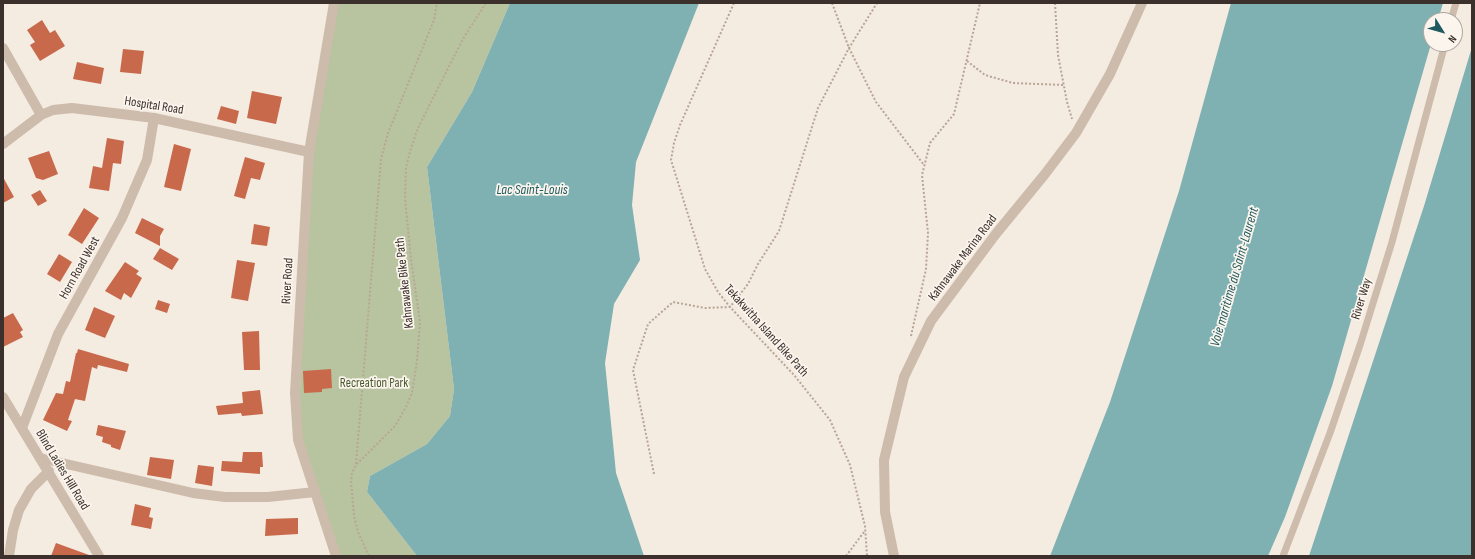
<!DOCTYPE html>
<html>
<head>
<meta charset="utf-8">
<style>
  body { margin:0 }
  #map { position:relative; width:1475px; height:559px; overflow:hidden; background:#f4ebe1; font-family:"Sofia Sans Condensed",sans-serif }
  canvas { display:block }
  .frame { position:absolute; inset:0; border:4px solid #3b302b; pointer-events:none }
  .north { position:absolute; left:1423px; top:12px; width:40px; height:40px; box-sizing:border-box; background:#fbf5ee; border:1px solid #aea6a0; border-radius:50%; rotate:127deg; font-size:11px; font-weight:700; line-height:16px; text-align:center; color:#3b302b }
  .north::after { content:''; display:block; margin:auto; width:14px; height:18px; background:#1f5a5e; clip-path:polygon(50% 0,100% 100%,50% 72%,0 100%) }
</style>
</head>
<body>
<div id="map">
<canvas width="1475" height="559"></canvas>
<div class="frame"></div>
<div class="north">N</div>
</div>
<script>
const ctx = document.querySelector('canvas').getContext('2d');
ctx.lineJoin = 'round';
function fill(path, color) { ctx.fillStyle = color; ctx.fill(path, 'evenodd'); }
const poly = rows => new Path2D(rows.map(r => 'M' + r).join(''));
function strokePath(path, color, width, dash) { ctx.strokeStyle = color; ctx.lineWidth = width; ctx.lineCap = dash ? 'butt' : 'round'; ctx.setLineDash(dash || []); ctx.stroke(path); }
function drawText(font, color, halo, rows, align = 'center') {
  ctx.font = font + ' "Sofia Sans Condensed",sans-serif'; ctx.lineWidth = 3.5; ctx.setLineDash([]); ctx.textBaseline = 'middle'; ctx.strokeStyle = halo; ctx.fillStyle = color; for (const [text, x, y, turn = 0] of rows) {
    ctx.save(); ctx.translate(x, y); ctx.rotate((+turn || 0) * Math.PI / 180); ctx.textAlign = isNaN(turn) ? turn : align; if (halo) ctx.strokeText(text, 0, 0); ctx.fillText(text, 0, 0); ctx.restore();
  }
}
fill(poly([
  [334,3,510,3,472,92,427,167,454,389,450,416,427,444,370,476,367,492,417,556,336,556,298,440,309,152]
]), '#b8c4a0');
fill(poly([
  [510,3,699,3,636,162,632,205,640,260,614,304,605,363,616,473,644,556,417,556,367,492,370,476,427,444,450,416,454,389,427,167,472,92],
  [1231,3,1443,3,1438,20,1431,20,1431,44,1332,386,1285,517,1268,556,1050,556,1110,402,1179,191],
  [1472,47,1472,556,1309,556,1424,206]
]), '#7fb0b2');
fill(poly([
  [42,20,50,33,55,30,65,46,40,61,30,45,35,42,27,30],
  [123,49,144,51,141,74,120,72],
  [77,62,104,68,101,84,73,79],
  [252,91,282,97,276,124,247,118],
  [221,106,239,111,236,124,217,119],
  [107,138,124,141,121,164,113,163,109,191,89,188,93,166,102,168],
  [174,144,191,149,181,191,164,187],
  [49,151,58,174,43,180,36,178,28,158],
  [245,157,265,163,260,180,251,178,245,199,234,196],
  [3,177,14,197,3,203],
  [40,190,47,201,38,206,31,195],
  [84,208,99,218,82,244,68,235],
  [142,218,164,229,160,236,160,246,135,233],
  [254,224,270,227,267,246,251,244],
  [160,248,179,259,172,270,153,259],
  [59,254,72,262,60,282,47,274],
  [237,260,255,263,248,301,231,298],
  [125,262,139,271,136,274,142,278,131,298,124,293,121,300,105,291],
  [158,300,170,304,167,313,155,309],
  [94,307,115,316,105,338,85,330],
  [13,313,23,330,20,332,23,337,3,347,3,318],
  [259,331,260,370,244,370,242,332],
  [78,349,129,364,127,372,98,365,97,369,92,367,85,401,75,399,68,420,72,421,67,431,43,420,56,393,63,394,66,381,70,382,76,353,77,353],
  [331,369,332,388,322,389,322,392,304,393,303,371],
  [260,390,263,414,242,416,241,413,218,415,216,406,243,403,242,392],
  [98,425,126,431,120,450,111,447,111,445,102,442,103,437,96,435],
  [243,452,262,452,263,467,260,467,260,474,221,471,222,461,242,462],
  [150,457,174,460,171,479,147,475],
  [198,465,214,467,212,486,195,483],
  [135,504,151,508,149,517,153,518,151,529,131,525],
  [298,518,298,534,265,536,266,519],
  [56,543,89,555,89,556,51,556]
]), '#c8694b');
strokePath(poly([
  [734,3,680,125,674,143,671,160,705,269,718,292,730,307,794,375,830,420,850,465,865,526,867,556],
  [832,3,849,48,876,102,924,165],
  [1055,3,1058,55,1067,102,1072,119],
  [967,61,985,75,1013,83,1063,85],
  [911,336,926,269,928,233,922,175,930,143,954,114,980,3],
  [356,464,381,159,388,133,434,20,437,3],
  [654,474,633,370,648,324,673,302,705,308,730,307,748,284,758,264,779,231,818,108,849,48,877,3],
  [369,556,358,532,354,516,351,481,352,473,356,465,395,426,406,407,412,393,417,361,420,322,411,259,405,198,406,167,411,148,418,128,436,92,464,37,486,3],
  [846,556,864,532]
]), '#b9a596', 2, [2, 2]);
strokePath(poly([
  [1451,20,1456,3],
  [1283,556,1330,433,1360,345,1392,242,1445,44]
]), '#cdbbac', 7);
strokePath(poly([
  [334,3,309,152,295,393,298,440,336,556],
  [3,48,41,115],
  [3,144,41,115,53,110,72,108,154,118,309,152],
  [22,428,58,334,122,218,147,160,154,118],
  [40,458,193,493,225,497,268,497,315,492],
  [9,556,13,530,19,510,31,489,49,471],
  [894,556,885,512,884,460,904,377,931,321,995,235,1045,174,1076,133,1110,74,1142,3]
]), '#cdbbac', 10);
strokePath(poly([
  [3,397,99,556]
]), '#cdbbac', 10);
drawText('13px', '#3b302b', '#fbf5ee', [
  ["Hospital Road",154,106,9],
  ["Kahnawake Marina Road",963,258,-53],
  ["Horn Road West",80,268,-61],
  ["River Road",288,281,-87],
  ["Kahnawake Bike Path",405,283,-96],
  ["River Way",1362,299,-73],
  ["Tekakwitha Island Bike Path",766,331,48],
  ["Blind Ladies Hill Road",62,470,59]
]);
drawText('13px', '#4a5a2e', '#fbf5ee', [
  ["Recreation Park",374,384]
]);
drawText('italic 14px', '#1f5a5e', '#fbf5ee', [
  ["Lac Saint-Louis",532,190],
  ["Voie maritime du Saint-Laurent",1235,277,-74]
]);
</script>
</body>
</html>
